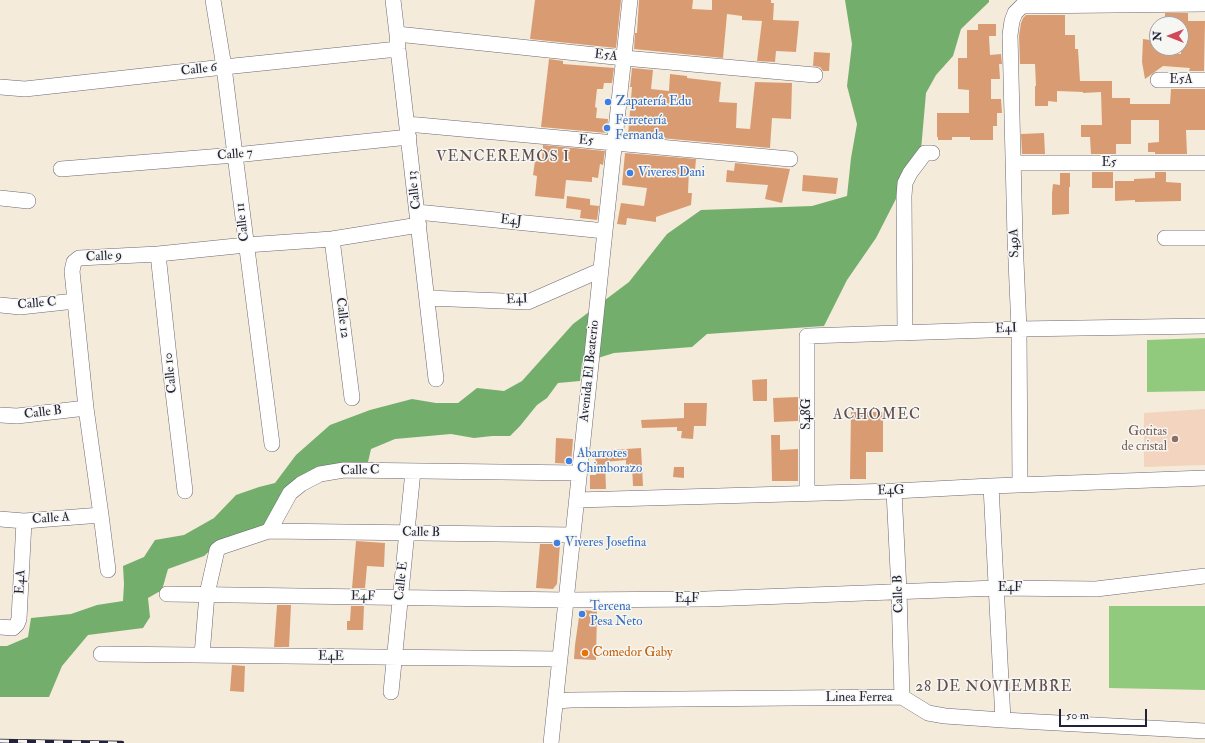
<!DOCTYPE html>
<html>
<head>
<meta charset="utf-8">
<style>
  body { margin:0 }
  #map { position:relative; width:1205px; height:743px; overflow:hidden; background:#f4ebdb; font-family:"IM FELL Double Pica",serif }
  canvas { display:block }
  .north { position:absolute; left:1149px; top:16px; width:40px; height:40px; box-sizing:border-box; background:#f6f6f2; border:1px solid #a1a1a9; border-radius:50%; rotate:270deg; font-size:11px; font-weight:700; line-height:16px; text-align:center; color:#22223b }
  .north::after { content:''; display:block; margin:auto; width:14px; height:18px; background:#d1495b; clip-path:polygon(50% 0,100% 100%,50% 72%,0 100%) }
  .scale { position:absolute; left:1059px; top:709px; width:88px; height:18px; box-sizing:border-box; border:2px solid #22223b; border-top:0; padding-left:5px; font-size:12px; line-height:14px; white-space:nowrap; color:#22223b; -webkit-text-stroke:3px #f6f6f2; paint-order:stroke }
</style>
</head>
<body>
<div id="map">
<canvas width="1205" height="743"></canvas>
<div class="north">N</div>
<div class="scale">50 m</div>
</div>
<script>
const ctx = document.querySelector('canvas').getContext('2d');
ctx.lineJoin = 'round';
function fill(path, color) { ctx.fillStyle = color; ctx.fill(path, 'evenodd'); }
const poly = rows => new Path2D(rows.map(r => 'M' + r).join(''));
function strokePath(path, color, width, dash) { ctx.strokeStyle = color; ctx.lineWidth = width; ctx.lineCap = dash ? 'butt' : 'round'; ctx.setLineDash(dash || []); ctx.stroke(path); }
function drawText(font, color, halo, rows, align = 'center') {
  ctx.font = font + ' "IM FELL Double Pica",serif'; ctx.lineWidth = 3; ctx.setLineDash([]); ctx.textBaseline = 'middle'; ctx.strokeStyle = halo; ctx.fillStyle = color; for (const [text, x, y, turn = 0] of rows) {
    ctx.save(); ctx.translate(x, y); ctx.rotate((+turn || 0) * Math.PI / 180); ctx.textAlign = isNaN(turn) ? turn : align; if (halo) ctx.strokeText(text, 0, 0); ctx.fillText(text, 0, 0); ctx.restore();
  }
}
fill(poly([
  [1205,409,1205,465,1144,467,1144,413]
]), '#f3d4be');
fill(poly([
  [1205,338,1205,391,1147,392,1147,340],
  [1109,606,1205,606,1205,690,1109,688]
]), '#91ca7d');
fill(poly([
  [845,0,989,0,989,2,961,29,953,56,936,75,926,93,921,150,876,238,847,280,824,326,707,334,692,347,614,353,582,363,580,381,558,383,547,398,537,405,520,426,510,436,492,436,474,438,451,434,395,439,371,449,368,462,342,463,317,468,262,528,220,542,204,556,168,569,162,590,148,598,150,617,143,628,88,635,62,666,49,697,0,697,0,646,7,646,28,637,31,618,71,614,97,605,123,601,124,584,123,566,144,557,155,540,184,535,214,518,236,495,259,487,275,483,296,455,330,425,370,410,412,399,436,403,458,403,477,388,504,391,522,381,573,324,629,282,667,234,701,210,812,206,847,196,851,158,857,124,847,86,852,44]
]), '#74ae6c');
fill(poly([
  [535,0,621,0,616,48,530,39],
  [639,0,693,0,692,9,712,10,712,0,771,0,771,3,774,3,773,20,799,21,796,52,776,51,775,62,757,61,762,21,742,20,742,16,727,14,723,58,634,49,635,33,637,33],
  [1165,13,1188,13,1188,21,1205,21,1204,71,1189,71,1190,68,1163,66,1145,79,1142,62,1143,39,1157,41,1157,48,1162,48,1161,53,1181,54,1181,24,1165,24],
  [1026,15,1065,15,1065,35,1075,35,1075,49,1078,49,1080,81,1112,81,1112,98,1130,98,1130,104,1170,104,1171,89,1205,89,1205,130,1186,130,1187,154,1155,154,1155,152,1148,152,1148,143,1159,142,1159,120,1131,120,1131,144,1116,144,1116,154,1091,154,1090,137,1081,137,1081,125,1102,125,1101,92,1083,93,1083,92,1057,91,1057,102,1048,101,1048,106,1035,106,1035,86,1036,86,1035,64,1020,64,1019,36,1021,23,1023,18],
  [978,24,996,24,996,36,989,36,990,55,1001,54,1002,64,999,64,1000,79,991,79,991,99,1001,99,1002,113,997,113,997,126,993,126,993,140,970,140,970,137,952,137,952,140,938,140,938,137,937,137,937,113,969,113,969,90,958,89,958,58,967,58,967,30,978,30],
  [814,52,830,53,829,71,823,71,820,67,813,66],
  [549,59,563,61,563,64,614,68,612,83,604,83,603,89,597,89,595,107,597,108,596,118,608,119,607,133,541,127],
  [632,68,653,70,651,89,669,91,670,74,687,76,687,78,721,82,719,102,737,103,736,128,750,129,755,82,792,83,791,119,772,118,770,148,628,135,632,87,630,87],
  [1044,133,1045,154,1022,154,1021,134],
  [543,145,605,151,603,165,600,164,598,178,592,177,592,182,566,180,564,199,535,196,537,176,533,175,535,161,542,162],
  [625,153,696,159,695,170,689,169,688,193,692,193,691,205,656,217,656,222,627,218,626,225,617,224,621,203,644,206,647,188,622,185],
  [735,163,790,169,782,203,765,199,768,185,726,182,727,170,734,171],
  [1092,172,1113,172,1113,188,1092,188],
  [1155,172,1166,172,1166,182,1181,183,1181,201,1135,202,1135,200,1115,201,1115,181,1134,181,1134,179,1155,178],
  [1060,173,1070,173,1070,187,1069,187,1069,214,1052,215,1052,193,1053,184,1060,185],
  [803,175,838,178,836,194,802,191],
  [567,196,590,199,590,205,599,206,597,220,580,218,581,210,566,208],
  [767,379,767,401,753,401,752,380],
  [798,397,798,421,774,422,773,398],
  [684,403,707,403,706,426,694,426,693,439,681,438,682,431,677,431,677,427,642,428,641,420,684,418],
  [851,412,883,412,883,452,866,452,866,479,850,479],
  [771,435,780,435,780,450,798,449,798,481,772,481],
  [556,438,573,439,571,464,555,463],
  [641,448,643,486,633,486,632,465,626,465,626,460,605,462,606,489,590,489,590,475,596,475,595,451],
  [674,467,684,467,684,478,673,477],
  [356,541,385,543,384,567,367,566,365,588,352,588],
  [540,544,560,544,557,584,553,589,536,588],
  [277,605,291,605,289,647,274,647],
  [351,606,364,606,363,630,347,630,347,621,350,621],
  [580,610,597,611,596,660,574,659,575,645],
  [232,665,245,666,244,692,230,691]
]), '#d99c72');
const minor = poly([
  [213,0,224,67,235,155,272,444],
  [393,0,397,34,398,49,436,379],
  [397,34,624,58,815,75],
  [1158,80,1205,80],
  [0,87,25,89,224,67,398,49],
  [407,124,790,159],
  [1013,163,1205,163],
  [61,169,235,155,409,137],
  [0,198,28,201],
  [417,212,605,231],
  [1165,238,1205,238],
  [332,239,352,398],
  [158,254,171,375,185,491],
  [427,298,528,302,601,270],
  [0,305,20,307,75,301],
  [905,333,904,196,905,183,910,173,925,153,932,153],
  [0,415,17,416,86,408],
  [1020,485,1019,329,1015,238,1010,35,1012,21,1015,13,1022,6,1205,4],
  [991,486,1003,720],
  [894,491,899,591,902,697],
  [807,493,807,336,1019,329,1205,326],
  [577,500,894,491,991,486,1205,478],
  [0,519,24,521,101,515],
  [269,531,573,535],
  [108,570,101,515,86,408,75,301,72,271,74,262,79,258,158,254,246,245,332,239,419,225],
  [167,594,566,600,706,599,997,588,1096,589,1205,576],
  [0,627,13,628,17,624,19,619,24,521],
  [101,654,560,659],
  [202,655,207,594,217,550,221,547,269,531,290,493,301,484,320,474,344,470,579,473],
  [391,692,413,471],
  [556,701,571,700,902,697,928,713,945,716,1003,720,1205,731],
  [551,743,605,231,630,0]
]);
strokePath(minor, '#6c6873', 16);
strokePath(minor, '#fff', 15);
const rail = poly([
  [0,741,122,743]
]);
strokePath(rail, '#22223b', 4.5);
strokePath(rail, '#f6f6f2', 3, [9]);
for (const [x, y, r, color] of [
  [608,102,4,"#3f7fe0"],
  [607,128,4,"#3f7fe0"],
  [630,173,4,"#3f7fe0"],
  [1175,439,4,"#8d6e63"],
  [569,461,4,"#3f7fe0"],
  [557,543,4,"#3f7fe0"],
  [582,614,4,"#3f7fe0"],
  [585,653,4,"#e8710a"]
]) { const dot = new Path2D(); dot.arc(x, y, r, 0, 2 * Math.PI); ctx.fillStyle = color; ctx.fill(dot); strokePath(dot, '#f6f6f2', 1.5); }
drawText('13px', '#22223b', '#f6f6f2', [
  ["E5A",606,56,6],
  ["Calle 6",199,70,-6],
  ["E5A",1181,80],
  ["E5",586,141,5],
  ["Calle 7",235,155,-5],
  ["E5",1109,163],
  ["Calle 13",415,190,-97],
  ["E4J",511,221,6],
  ["Calle 11",243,222,-97],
  ["S49A",1015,243,-92],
  ["Calle 9",104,257,-3],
  ["E4I",517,300,-3],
  ["Calle C",37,304,-5],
  ["Calle 12",342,318,83],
  ["E4I",1006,329,-2],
  ["Avenida El Beaterio",590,371,-84],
  ["Calle 10",171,373,-96],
  ["Calle B",43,413,-7],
  ["S48G",807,414,-90],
  ["Calle C",360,471,-1],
  ["E4G",891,491,-2],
  ["Calle A",51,519,-4],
  ["Calle B",421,533,1],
  ["Calle E",402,581,-84],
  ["E4A",21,582,-87],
  ["E4F",1010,588],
  ["Calle B",899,594,-92],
  ["E4F",363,597,1],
  ["E4F",687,599],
  ["E4E",331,657,1],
  ["Linea Ferrea",859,698]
]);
drawText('13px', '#366cbe', '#f6f6f2', [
  ["Zapatería Edu",616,102],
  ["Ferretería",615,121],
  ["Fernanda",615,136],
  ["Viveres Dani",638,173],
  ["Abarrotes",577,454],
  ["Chimborazo",577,469],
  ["Viveres Josefina",565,543],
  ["Tercena",590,607],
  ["Pesa Neto",590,622]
], 'left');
drawText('13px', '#785e54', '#f6f6f2', [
  ["Gotitas",1167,432],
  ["de cristal",1167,447]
], 'right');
drawText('13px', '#c56008', '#f6f6f2', [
  ["Comedor Gaby",593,653]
], 'left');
ctx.letterSpacing = '1px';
drawText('15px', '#624d4e', '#f6f6f2', [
  ["VENCEREMOS I",503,158],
  ["ACHOMEC",877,416],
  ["28 DE NOVIEMBRE",994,688]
]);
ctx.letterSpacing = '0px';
</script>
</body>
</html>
